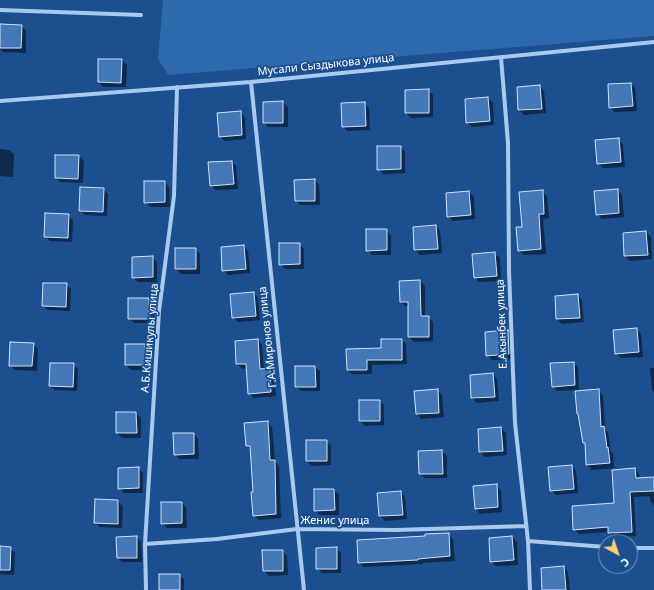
<!DOCTYPE html>
<html>
<head>
<meta charset="utf-8">
<style>
  body { margin:0 }
  #map { position:relative; width:654px; height:590px; overflow:hidden; background:#1b4f8f; font-family:"Noto Sans",sans-serif }
  canvas { display:block }
  .north { position:absolute; left:598px; top:534px; width:40px; height:40px; box-sizing:border-box; background:#1b4f8f; border:1px solid #7695bc; border-radius:50%; rotate:140deg; font-size:11px; font-weight:700; line-height:16px; text-align:center; color:#fff }
  .north::after { content:''; display:block; margin:auto; width:14px; height:18px; background:#ffd166; clip-path:polygon(50% 0,100% 100%,50% 72%,0 100%) }
</style>
</head>
<body>
<div id="map">
<canvas width="654" height="590"></canvas>
<div class="north">С</div>
</div>
<script>
const ctx = document.querySelector('canvas').getContext('2d');
ctx.lineJoin = 'round';
function fill(path, color) { ctx.fillStyle = color; ctx.fill(path, 'evenodd'); }
const poly = rows => new Path2D(rows.map(r => 'M' + r).join(''));
function strokePath(path, color, width, dash) { ctx.strokeStyle = color; ctx.lineWidth = width; ctx.lineCap = dash ? 'butt' : 'round'; ctx.setLineDash(dash || []); ctx.stroke(path); }
function drawText(font, color, halo, rows, align = 'center') {
  ctx.font = font + ' "Noto Sans",sans-serif'; ctx.lineWidth = 3.5; ctx.setLineDash([]); ctx.textBaseline = 'middle'; ctx.strokeStyle = halo; ctx.fillStyle = color; for (const [text, x, y, turn = 0] of rows) {
    ctx.save(); ctx.translate(x, y); ctx.rotate((+turn || 0) * Math.PI / 180); ctx.textAlign = isNaN(turn) ? turn : align; if (halo) ctx.strokeText(text, 0, 0); ctx.fillText(text, 0, 0); ctx.restore();
  }
}
fill(poly([
  [163,0,654,0,654,36,168,75,158,59]
]), '#2e69ad');
fill(poly([
  [0,25,22,26,26,31,26,53,3,52,0,49],
  [122,60,127,65,126,87,103,87,99,82],
  [631,84,635,88,637,111,615,112,610,108],
  [540,86,544,91,546,113,524,115,519,110],
  [428,90,433,95,433,117,411,118,406,113],
  [488,98,493,103,494,125,472,127,467,122],
  [283,102,288,107,288,127,268,127,264,122],
  [365,104,369,108,370,130,347,131,343,126],
  [240,112,245,117,246,139,224,141,220,136],
  [619,140,623,144,625,167,603,168,598,163],
  [400,147,405,151,405,173,383,174,378,169],
  [0,149,9,150,14,154,13,177,0,176],
  [79,156,84,161,83,183,60,182,56,178],
  [232,162,236,166,238,189,216,190,211,186],
  [315,180,319,185,320,205,300,205,296,200],
  [165,182,169,187,170,207,150,207,145,202],
  [103,189,108,194,107,216,85,215,80,210],
  [618,190,622,195,624,217,602,219,597,214],
  [542,191,547,196,549,218,543,219,546,254,524,255,519,251,523,228],
  [469,192,474,197,475,219,453,221,448,216],
  [68,215,73,220,72,242,50,241,45,236],
  [436,226,440,231,442,253,420,255,415,250],
  [386,230,391,235,391,255,372,255,367,250],
  [646,232,651,237,652,259,630,261,625,256],
  [299,244,304,249,304,269,285,269,280,264],
  [244,246,248,251,250,273,228,275,223,270],
  [195,249,200,254,200,274,181,274,176,269],
  [495,254,500,258,501,281,479,282,475,277],
  [152,257,157,262,157,282,138,282,133,278],
  [420,281,425,286,425,317,428,317,433,322,433,341,414,342,409,337,409,306,405,306,401,302],
  [66,284,71,289,70,311,48,310,43,306],
  [254,293,258,298,260,320,238,322,233,317],
  [578,295,582,300,584,322,562,324,557,319,556,297],
  [149,299,153,303,154,323,134,323,129,318],
  [637,329,641,334,643,357,621,358,616,353],
  [507,331,512,336,513,359,492,360,487,355],
  [258,340,262,345,264,370,269,369,274,374,276,396,254,398,249,393,247,368,242,369,237,364],
  [402,340,406,344,407,364,372,365,372,374,352,374,348,370],
  [33,344,38,349,37,371,15,370,10,365],
  [126,345,145,345,150,350,150,370,131,370,126,365],
  [573,363,578,367,579,391,598,390,603,395,605,429,608,432,611,452,613,453,614,468,592,470,587,465,586,445,584,443,580,416,578,414,576,390,557,391,553,386],
  [73,364,78,369,77,391,55,390,50,386],
  [315,367,320,371,320,391,301,391,296,387],
  [650,368,654,368,654,392,652,390],
  [493,374,497,379,499,401,477,403,472,398,471,376],
  [437,390,442,395,444,417,421,419,417,414],
  [380,401,384,405,384,425,365,426,360,421],
  [136,413,141,418,141,438,122,438,117,433],
  [268,422,272,427,275,461,279,466,281,518,259,520,254,515,251,450,247,446],
  [501,428,506,433,507,455,485,457,480,452],
  [194,434,198,439,199,459,179,459,175,454],
  [326,441,331,446,331,465,312,466,307,461],
  [442,451,447,456,447,478,425,478,420,474],
  [572,466,576,471,578,493,556,495,551,490],
  [138,468,143,473,143,493,124,493,119,488],
  [635,469,639,474,640,479,654,478,654,505,650,501,650,496,634,497,636,536,614,538,609,532,579,534,574,529,615,504],
  [496,485,501,490,502,512,480,514,476,509],
  [334,490,339,495,339,515,319,515,315,510],
  [401,492,405,497,407,519,385,521,380,516,379,494],
  [118,501,123,506,122,528,99,527,95,522],
  [182,503,186,508,187,528,167,528,162,523],
  [448,534,453,539,455,561,422,563,422,564,364,567,359,563],
  [137,537,141,542,142,562,122,562,118,558],
  [512,537,517,542,518,565,496,566,491,561],
  [0,547,10,548,15,553,14,575,0,574],
  [336,548,341,553,341,573,322,573,317,568],
  [283,551,287,556,288,575,269,576,264,571],
  [564,567,568,572,570,590,543,590],
  [179,575,184,579,184,590,160,590]
]), '#0007');
const building = poly([
  [0,24,22,25,21,48,0,48,0,24],
  [98,59,122,59,121,83,98,82,98,59],
  [631,83,633,106,609,108,608,84,631,83],
  [540,85,542,109,518,110,517,87,540,85],
  [429,89,429,113,405,113,405,90,429,89],
  [488,97,490,121,466,123,465,99,488,97],
  [283,101,283,123,263,123,263,102,283,101],
  [365,102,366,126,342,127,341,103,365,102],
  [241,111,242,135,219,137,217,113,241,111],
  [619,138,621,162,597,164,595,140,619,138],
  [377,146,401,146,401,169,377,170,377,146],
  [55,155,79,155,78,179,55,178,55,155],
  [232,161,234,184,210,186,208,162,232,161],
  [315,179,315,201,295,201,294,180,315,179],
  [144,181,165,181,165,202,144,203,144,181],
  [80,187,104,188,103,212,79,211,80,187],
  [618,189,619,213,596,215,594,191,618,189],
  [543,190,544,214,539,214,541,249,518,251,516,227,522,227,519,192,543,190],
  [469,191,471,215,447,217,446,193,469,191],
  [45,213,69,214,68,238,44,237,45,213],
  [436,225,438,249,414,250,413,227,436,225],
  [366,229,387,229,387,250,366,251,366,229],
  [646,231,648,255,624,256,623,233,646,231],
  [279,243,300,243,300,264,279,265,279,243],
  [244,245,246,269,222,271,221,247,244,245],
  [175,248,196,248,196,269,175,269,175,248],
  [495,252,497,276,474,278,472,254,495,252],
  [153,256,153,277,132,278,132,257,153,256],
  [420,280,421,316,429,316,429,337,408,337,408,302,400,302,399,281,420,280],
  [43,283,67,283,66,307,42,306,43,283],
  [254,292,256,316,232,318,230,294,254,292],
  [578,294,580,318,556,319,555,296,578,294],
  [128,298,149,298,149,319,128,319,128,298],
  [637,328,639,352,615,354,613,330,637,328],
  [508,330,509,354,486,356,485,332,508,330],
  [258,339,260,369,270,368,271,392,248,394,246,364,236,364,235,341,258,339],
  [381,339,402,339,402,360,367,360,367,370,347,370,346,349,381,348,381,339],
  [10,342,34,343,32,366,9,366,10,342],
  [125,344,145,344,146,365,125,365,125,344],
  [574,362,575,385,552,387,550,363,574,362],
  [50,363,74,363,73,387,49,386,50,363],
  [295,366,315,366,316,387,295,387,295,366],
  [493,373,495,397,471,398,470,375,493,373],
  [438,389,439,413,416,414,414,391,438,389],
  [599,389,601,427,604,426,607,448,608,447,610,463,586,465,585,443,583,443,578,414,577,414,575,391,599,389],
  [359,400,380,400,380,421,359,421,359,400],
  [116,412,136,412,137,433,116,433,116,412],
  [268,421,270,460,275,460,276,514,253,516,251,492,253,492,250,446,246,446,244,423,268,421],
  [501,427,503,451,479,452,478,429,501,427],
  [173,433,194,433,194,454,174,455,173,433],
  [306,440,327,440,327,461,306,461,306,440],
  [442,450,443,474,419,474,418,451,442,450],
  [572,465,574,489,550,491,548,467,572,465],
  [139,467,139,488,118,489,118,468,139,467],
  [635,468,636,478,654,477,654,491,630,492,632,532,608,533,608,527,573,530,572,506,614,503,612,470,635,468],
  [497,484,498,507,475,509,473,486,497,484],
  [314,489,334,489,335,510,314,511,314,489],
  [401,491,403,515,379,516,377,493,401,491],
  [95,499,118,500,118,524,94,523,95,499],
  [161,502,182,502,182,523,161,524,161,502],
  [449,533,450,556,418,559,418,560,358,563,357,540,425,536,425,534,449,533],
  [137,536,137,558,117,558,116,537,137,536],
  [512,536,514,560,490,562,489,538,512,536],
  [0,546,11,547,10,570,0,570,0,546],
  [337,547,337,569,316,569,316,548,337,547],
  [262,550,283,550,283,571,263,571,262,550],
  [564,566,566,590,542,590,541,568,564,566],
  [159,574,180,574,180,590,159,590,159,574]
]);
fill(building, '#4478b7');
strokePath(building, '#cfe3fa', 1);
strokePath(poly([
  [0,10,141,15],
  [501,57,508,143,509,271,515,423,528,541,530,590],
  [251,82,304,590],
  [0,101,251,82,654,42],
  [528,541,606,547],
  [145,544,217,539,297,529,396,530,526,526],
  [630,548,654,548],
  [146,590,145,544,159,311,174,196,177,87]
]), '#a9c9ee', 4);
drawText('11px', '#fff', '#1b4f8f', [
  ["Мусали Сыздыкова улица",326,65,-6],
  ["Е.Акынбек улица",502,324,-92],
  ["Г.А.Миронов улица",268,337,-96],
  ["А.Б.Кишикулы улица",150,338,-85],
  ["Женис улица",335,521]
]);
</script>
</body>
</html>
